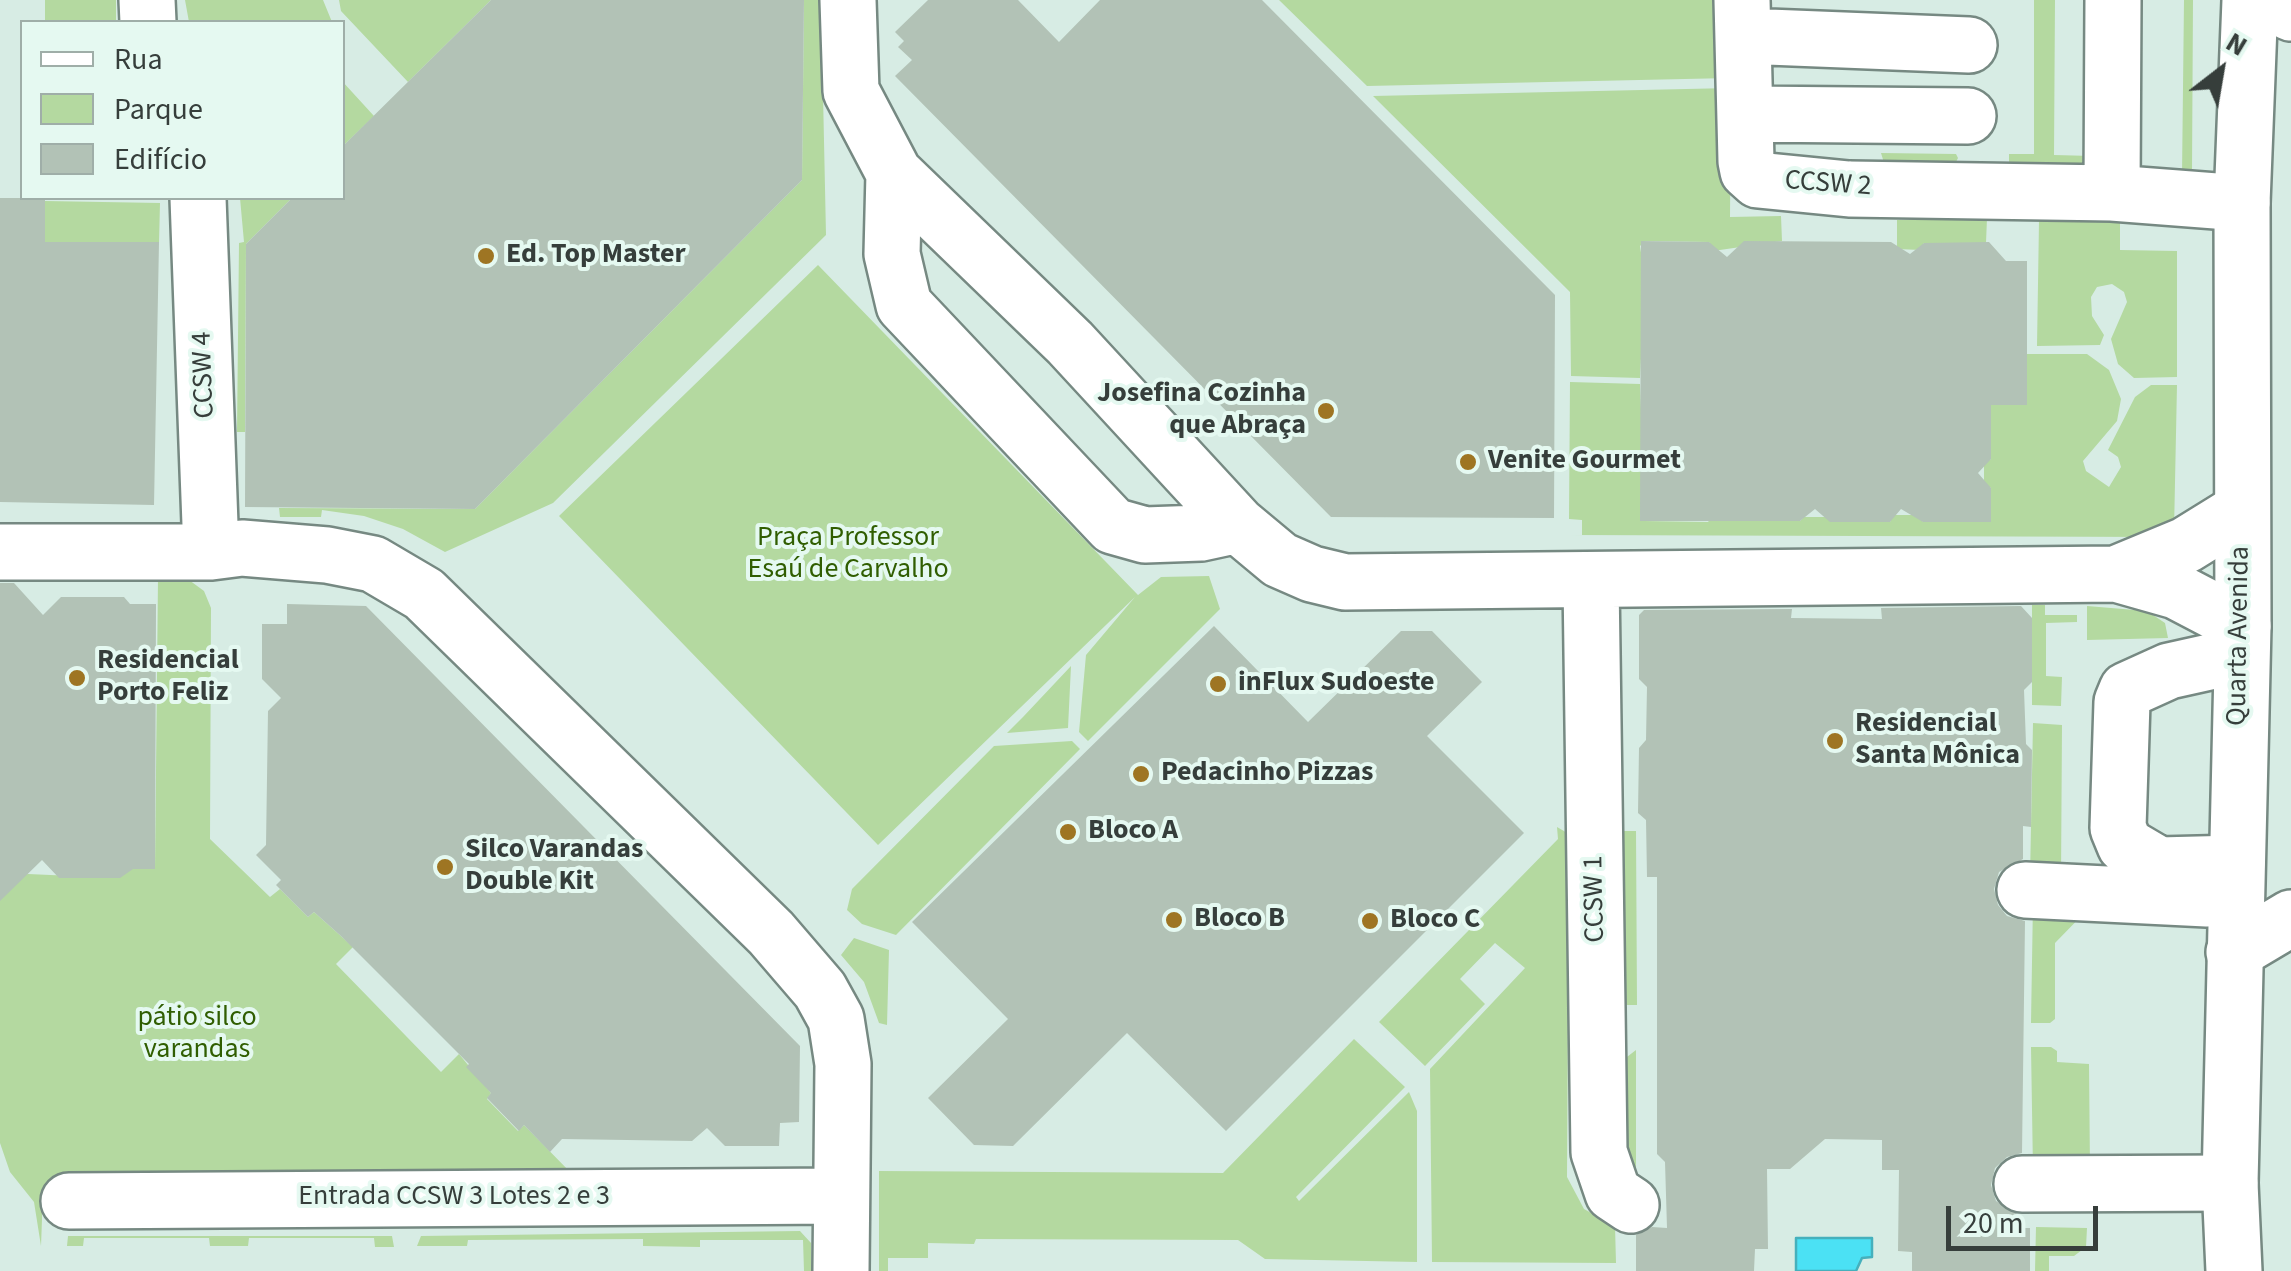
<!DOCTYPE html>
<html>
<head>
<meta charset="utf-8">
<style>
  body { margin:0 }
  #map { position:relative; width:2291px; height:1271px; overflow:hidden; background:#d7ece4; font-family:"Source Sans 3",sans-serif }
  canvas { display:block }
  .legend { position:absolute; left:20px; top:20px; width:325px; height:180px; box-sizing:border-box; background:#e5f9f1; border:2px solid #9faea8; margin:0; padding:12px 18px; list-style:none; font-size:30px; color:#363e3b }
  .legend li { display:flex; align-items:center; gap:20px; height:50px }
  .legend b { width:50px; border:2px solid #9faea8 }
  .north { position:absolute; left:2171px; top:20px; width:100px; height:100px; -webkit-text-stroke:8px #e5f9f1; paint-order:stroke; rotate:31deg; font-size:28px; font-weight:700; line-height:40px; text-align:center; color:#363e3b }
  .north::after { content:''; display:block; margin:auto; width:35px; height:45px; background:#363e3b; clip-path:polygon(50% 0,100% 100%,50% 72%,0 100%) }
  .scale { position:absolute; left:1946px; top:1206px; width:152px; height:45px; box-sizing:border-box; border:5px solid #363e3b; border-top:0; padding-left:12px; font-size:30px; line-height:35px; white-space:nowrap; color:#363e3b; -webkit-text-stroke:8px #e5f9f1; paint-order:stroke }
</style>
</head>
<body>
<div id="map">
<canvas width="2291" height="1271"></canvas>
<ul class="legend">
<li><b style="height:12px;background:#fff"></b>Rua</li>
<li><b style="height:28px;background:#b4d9a0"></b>Parque</li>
<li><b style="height:28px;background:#b2c2b6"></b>Edifício</li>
</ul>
<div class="north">N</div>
<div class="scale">20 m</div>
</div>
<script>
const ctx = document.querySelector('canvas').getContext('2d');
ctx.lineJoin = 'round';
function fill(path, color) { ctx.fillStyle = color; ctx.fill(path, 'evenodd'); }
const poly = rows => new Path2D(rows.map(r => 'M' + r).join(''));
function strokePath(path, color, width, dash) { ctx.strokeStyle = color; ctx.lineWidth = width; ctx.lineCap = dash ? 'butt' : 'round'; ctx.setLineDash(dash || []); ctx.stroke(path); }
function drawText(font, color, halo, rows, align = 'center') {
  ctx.font = font + ' "Source Sans 3",sans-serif'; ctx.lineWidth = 8; ctx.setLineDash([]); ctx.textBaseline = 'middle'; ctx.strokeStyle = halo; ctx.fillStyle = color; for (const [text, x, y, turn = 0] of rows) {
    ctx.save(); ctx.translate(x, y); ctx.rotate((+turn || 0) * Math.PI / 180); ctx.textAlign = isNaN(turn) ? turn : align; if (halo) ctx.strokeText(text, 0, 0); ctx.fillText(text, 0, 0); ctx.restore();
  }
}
fill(poly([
  [45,0,116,0,116,22,45,22],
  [185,0,323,0,332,22,189,22],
  [339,0,491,0,408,82,341,11],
  [804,0,821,0,826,235,553,503,445,552,403,529,364,516,322,510,321,517,280,517,279,508,475,509,802,180],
  [1279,0,1731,0,1730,78,1367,86],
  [2034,0,2055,0,2054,155,2092,156,2087,167,2009,165,2009,154,2034,154],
  [2184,0,2193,0,2192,171,2182,175],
  [342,81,374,116,342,147],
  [1731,88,1730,217,1781,216,1782,241,1713,251,1709,242,1645,241,1640,246,1645,279,1640,378,1571,376,1570,292,1373,96],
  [1881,153,1956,154,1958,158,1955,164,1885,166],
  [240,198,292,198,246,244,245,432,237,432,239,243,244,242],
  [45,201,160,203,159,243,45,242],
  [1987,218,1986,243,1924,243,1921,250,1897,249,1897,220],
  [2039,221,2120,221,2120,250,2177,251,2177,377,2134,378,2118,364,2111,339,2127,302,2124,292,2112,284,2097,287,2091,297,2092,316,2104,335,2100,345,2037,346],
  [818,265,1138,595,1161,577,1209,576,1220,609,1088,741,1079,732,1086,655,1135,597,878,845,559,516],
  [2027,354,2087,354,2109,370,2121,399,2117,421,2083,461,2086,471,2109,487,2121,467,2118,457,2108,450,2135,397,2151,385,2177,385,2174,531,2159,537,1569,535,1582,535,1582,520,1569,519,1570,382,1640,384,1644,483,1640,518,1644,521,1708,522,1712,517,1800,521,1804,517,1827,517,1831,522,1890,522,1893,515,1920,515,1923,522,1987,522,1991,488,1984,484,1984,463,1991,459,1991,436,1984,405],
  [158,578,189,580,204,591,211,608,210,839,270,897,280,889,308,917,314,912,342,937,353,947,336,964,441,1072,459,1054,491,1093,487,1099,518,1131,524,1125,573,1175,42,1203,42,1219,41,1246,34,1202,10,1172,0,1143,0,878,28,874,118,878,126,869,155,868],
  [2032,605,2045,605,2045,615,2077,615,2077,622,2046,623,2046,676,2062,677,2061,706,2032,705],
  [2087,606,2147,611,2165,623,2168,638,2087,640],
  [1071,666,1068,728,1007,733,1023,717],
  [2033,723,2062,725,2061,879,2030,878],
  [1072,741,1080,749,896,935,862,924,847,910,852,889,994,746],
  [1557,827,1569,834,1567,1177,1584,1209,1615,1226,1616,1263,1432,1262,1430,1069,1525,968,1495,943,1460,979,1485,1004,1425,1066,1379,1022,1558,839],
  [1623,831,1636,831,1637,1005,1623,1005],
  [2033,901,2094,903,2055,943,2055,1019,2050,1023,2031,1023],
  [854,938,889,950,887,1025,879,1023,864,982,841,955],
  [1354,1039,1405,1087,1296,1197,1299,1201,1409,1092,1417,1111,1417,1262,1265,1259,1238,1240,976,1239,974,1244,928,1243,928,1258,888,1258,888,1271,879,1271,879,1171,1223,1173],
  [2031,1047,2051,1047,2057,1051,2057,1062,2089,1064,2090,1170,2033,1171],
  [1636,1050,1636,1191,1629,1187,1623,1060],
  [2036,1227,2087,1228,2086,1247,2074,1256,2049,1256,2049,1271,2035,1271],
  [800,1231,811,1243,811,1271,804,1271,803,1240,700,1240,700,1247,643,1246,643,1239,468,1240,467,1246,417,1246,421,1236],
  [68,1236,392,1236,394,1247,375,1247,374,1238,249,1238,248,1246,210,1246,209,1238,84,1238,83,1246,67,1246]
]), '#b4d9a0');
const water = poly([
  [1796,1238,1872,1238,1872,1257,1862,1258,1856,1271,1796,1271,1796,1238]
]);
fill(water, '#4be1f4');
strokePath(water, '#45b0bc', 2.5);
fill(poly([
  [491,0,804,0,802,180,475,509,245,507,246,244,292,198,342,198,342,147],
  [928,0,1018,0,1059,42,1100,0,1262,0,1555,295,1554,518,1331,517,895,76,912,60,898,47,904,41,895,32],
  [0,198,45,198,45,242,159,242,154,505,0,502],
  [1641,241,1709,242,1727,257,1744,241,1891,242,1910,254,1924,243,1989,242,2006,261,2027,261,2027,405,1991,405,1991,459,1978,473,1991,488,1991,522,1923,522,1901,509,1890,522,1830,522,1815,509,1800,521,1640,521],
  [0,583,14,583,43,615,61,597,124,597,130,604,156,604,155,869,133,869,120,878,59,878,42,860,0,901],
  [287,604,366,606,800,1046,799,1122,780,1123,779,1146,725,1146,707,1128,692,1141,562,1139,550,1152,524,1125,519,1131,487,1098,491,1093,466,1067,469,1064,342,937,314,912,308,917,276,885,281,880,256,855,266,845,268,711,281,698,262,679,262,624,287,624],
  [2021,606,2032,618,2032,682,2024,690,2026,744,2032,750,2031,827,2023,826,2023,859,1999,872,1994,889,1998,905,2007,916,2025,921,2022,1153,2007,1157,1995,1168,1991,1185,1996,1201,2017,1214,2018,1228,2030,1228,2030,1271,1912,1271,1912,1252,1898,1251,1899,1170,1882,1170,1882,1140,1825,1139,1790,1169,1767,1169,1768,1249,1755,1249,1754,1271,1636,1271,1636,1235,1652,1227,1667,1228,1665,1162,1657,1154,1657,877,1647,877,1646,820,1638,813,1639,748,1646,740,1647,687,1639,679,1639,615,1644,610,1792,609,1791,618,1882,619,1881,608],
  [1214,626,1308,722,1401,631,1432,631,1482,682,1427,736,1524,833,1226,1131,1127,1033,1013,1146,974,1145,928,1098,1008,1019,912,922]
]), '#b2c2b6');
const minor = poly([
  [147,0,148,22],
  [848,0,851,91,894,173,1070,343,1238,525,1280,560,1312,574,1345,582,2116,574,2176,591,2243,626],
  [1742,0,1746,161,1748,171,1758,180,1849,189,2112,193,2242,203],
  [2266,0,2291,13],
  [1743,36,1969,45],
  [1745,114,1968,116],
  [894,173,892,254,904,305,1113,526,1145,535,1201,533,1238,525],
  [2112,193,2113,0],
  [198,198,211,552],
  [0,552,211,552,242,548,327,555,373,564,424,594,771,933,820,990,836,1019,843,1064,841,1271],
  [2116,574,2186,545,2241,511],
  [1591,581,1599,1152,1613,1193,1631,1205],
  [2237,863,2159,865,2125,845,2118,828,2122,702,2127,690,2169,671,2241,655],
  [2025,890,2207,899],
  [2234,952,2291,918],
  [2022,1184,2230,1183],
  [69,1201,840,1196]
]);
const major = poly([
  [2234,1271,2230,1183,2243,626,2242,203,2250,0]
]);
strokePath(minor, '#768982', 60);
strokePath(major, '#768982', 60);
strokePath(minor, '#fff', 55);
strokePath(major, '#fff', 55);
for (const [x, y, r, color] of [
  [486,256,10,"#9e7523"],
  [1326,411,10,"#9e7523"],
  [1468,462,10,"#9e7523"],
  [77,678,10,"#9e7523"],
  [1218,684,10,"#9e7523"],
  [1835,741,10,"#9e7523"],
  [1141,774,10,"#9e7523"],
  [1068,832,10,"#9e7523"],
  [445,867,10,"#9e7523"],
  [1174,920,10,"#9e7523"],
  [1370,921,10,"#9e7523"]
]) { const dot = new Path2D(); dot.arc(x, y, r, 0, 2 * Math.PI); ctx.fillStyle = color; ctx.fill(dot); strokePath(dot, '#e5f9f1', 4); }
drawText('28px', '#363e3b', '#e5f9f1', [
  ["CCSW 2",1828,185,4],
  ["CCSW 4",205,375,-92],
  ["Quarta Avenida",2240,636,-89],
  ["CCSW 1",1596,899,-91],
  ["Entrada CCSW 3 Lotes 2 e 3",454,1198]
]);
drawText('bold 28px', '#363e3b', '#e5f9f1', [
  ["Ed. Top Master",506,256],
  ["Josefina Cozinha",1306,395,"right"],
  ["que Abraça",1306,427,"right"],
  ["Venite Gourmet",1488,462],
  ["Residencial",97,662],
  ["Porto Feliz",97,694],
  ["inFlux Sudoeste",1238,684],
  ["Residencial",1855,725],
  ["Santa Mônica",1855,757],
  ["Pedacinho Pizzas",1161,774],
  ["Bloco A",1088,832],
  ["Silco Varandas",465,851],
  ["Double Kit",465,883],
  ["Bloco B",1194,920],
  ["Bloco C",1390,921]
], 'left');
drawText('28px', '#305e01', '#e5f9f1', [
  ["Praça Professor",848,539],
  ["Esaú de Carvalho",848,571],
  ["pátio silco",197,1019],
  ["varandas",197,1051]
]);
</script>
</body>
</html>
